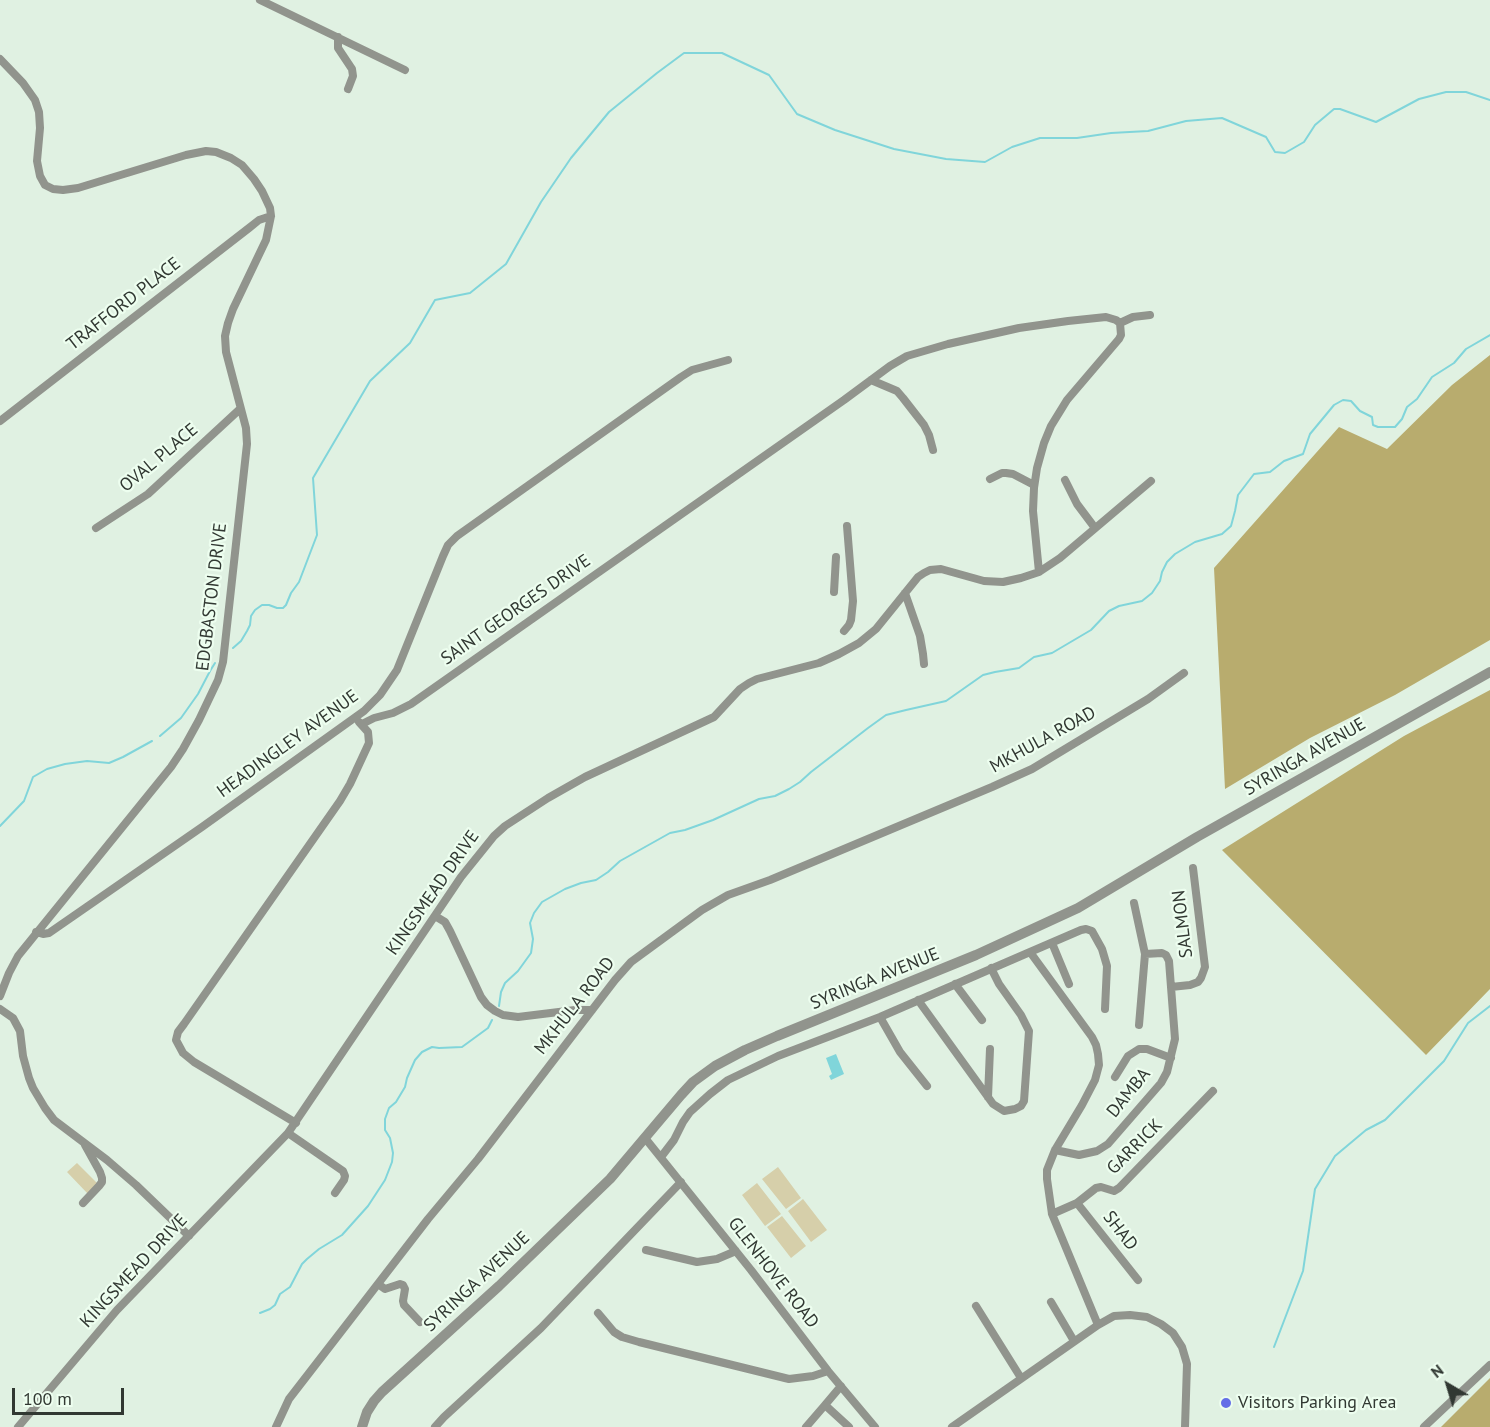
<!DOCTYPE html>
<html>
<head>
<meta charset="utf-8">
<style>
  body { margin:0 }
  #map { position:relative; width:1490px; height:1427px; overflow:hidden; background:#e0f1e2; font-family:"PT Sans",sans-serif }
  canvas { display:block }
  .north { position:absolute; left:1418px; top:1355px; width:60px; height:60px; -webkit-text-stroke:4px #edfeef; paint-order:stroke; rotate:322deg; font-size:16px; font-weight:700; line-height:24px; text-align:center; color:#313832 }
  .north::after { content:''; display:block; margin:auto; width:21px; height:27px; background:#313832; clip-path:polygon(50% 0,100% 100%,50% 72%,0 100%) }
  .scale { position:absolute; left:12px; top:1388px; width:112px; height:27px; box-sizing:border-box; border:3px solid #313832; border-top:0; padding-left:8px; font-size:18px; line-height:21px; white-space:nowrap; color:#313832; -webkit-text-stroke:4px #edfeef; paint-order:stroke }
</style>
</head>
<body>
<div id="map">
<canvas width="1490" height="1427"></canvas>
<div class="north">N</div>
<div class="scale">100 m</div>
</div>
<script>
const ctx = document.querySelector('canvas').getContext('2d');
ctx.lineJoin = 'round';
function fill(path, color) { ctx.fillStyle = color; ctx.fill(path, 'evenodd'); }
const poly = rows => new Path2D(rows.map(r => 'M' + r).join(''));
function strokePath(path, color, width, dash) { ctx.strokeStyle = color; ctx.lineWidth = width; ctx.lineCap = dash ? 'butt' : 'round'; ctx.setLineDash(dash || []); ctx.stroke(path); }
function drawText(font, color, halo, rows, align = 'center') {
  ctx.font = font + ' "PT Sans",sans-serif'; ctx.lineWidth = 4.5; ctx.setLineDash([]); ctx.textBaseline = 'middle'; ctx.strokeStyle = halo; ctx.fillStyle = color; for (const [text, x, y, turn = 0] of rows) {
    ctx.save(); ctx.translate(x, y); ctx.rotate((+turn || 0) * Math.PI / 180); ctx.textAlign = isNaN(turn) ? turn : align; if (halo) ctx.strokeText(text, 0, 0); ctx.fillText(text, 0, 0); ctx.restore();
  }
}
fill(poly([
  [77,1163,98,1184,88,1194,67,1172],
  [778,1167,801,1198,786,1209,762,1179],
  [757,1183,781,1214,765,1226,742,1195],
  [803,1199,827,1230,811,1242,788,1211],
  [782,1216,806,1246,791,1258,767,1227]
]), '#d6cfaa');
fill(poly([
  [1490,355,1490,640,1395,695,1310,738,1225,789,1214,568,1339,427,1387,449,1452,385],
  [1490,690,1490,989,1426,1055,1222,850,1404,736],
  [1490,1378,1490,1427,1441,1427]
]), '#b8ac6e');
fill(poly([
  [836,1054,844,1074,831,1080,829,1076,832,1074,826,1058]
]), '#80d5da');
strokePath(poly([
  [233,648,241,641,247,631,250,625,251,616,255,610,262,605,269,605,277,608,283,608,286,605,291,593,299,582,317,535,313,478,370,381,410,343,435,300,470,293,506,264,541,202,571,158,609,112,657,73,684,53,722,53,769,75,797,114,835,130,894,149,946,159,985,162,1012,147,1040,138,1077,138,1111,133,1148,131,1186,121,1222,118,1266,137,1275,152,1285,153,1304,142,1315,125,1334,109,1340,109,1376,122,1419,99,1446,92,1466,92,1490,100],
  [160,736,181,718,198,694,210,671,215,663],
  [0,826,24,801,33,777,47,769,65,764,87,761,109,763,123,757,152,741],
  [499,1006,501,992,505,983,518,971,531,953,533,939,530,923,534,913,542,902,565,889,581,883,596,880,608,872,620,861,670,833,685,830,713,820,759,799,775,796,789,789,800,782,811,772,868,728,886,715,906,710,946,701,983,675,995,672,1019,668,1034,657,1052,653,1091,630,1109,611,1119,606,1142,601,1152,593,1160,581,1162,572,1167,562,1175,554,1195,542,1222,534,1231,526,1235,511,1238,495,1254,474,1270,472,1284,461,1303,454,1310,434,1334,405,1343,400,1351,401,1360,411,1372,417,1373,425,1378,427,1395,427,1402,419,1407,407,1417,399,1432,377,1454,363,1466,349,1490,335],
  [260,1313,270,1309,275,1305,280,1294,290,1287,302,1264,307,1259,319,1249,342,1235,368,1206,385,1180,392,1162,393,1153,390,1138,385,1130,385,1119,389,1108,396,1102,405,1087,407,1078,415,1060,422,1052,432,1047,439,1048,462,1047,488,1028,492,1020],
  [1274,1347,1303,1271,1315,1189,1335,1156,1366,1130,1385,1120,1444,1061,1468,1023,1490,1006]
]), '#80d5da', 2);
strokePath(poly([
  [260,0,405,70],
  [338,37,338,48,352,69,353,76,348,89],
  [0,59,23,83,35,100,39,112,40,128,37,161,40,176,45,185,53,189,63,190,78,188,186,155,206,151,216,152,231,158,242,165,254,179,262,191,270,208,271,216,266,240,233,309,228,323,225,336,226,352,246,428,247,444,223,662,218,680,199,720,183,749,171,767,18,956,9,973,0,996],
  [1120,323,1133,317,1150,315],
  [871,380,897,391,903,398,924,425,929,435,933,450],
  [0,421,249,228,259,220,271,216],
  [990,479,1002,473,1006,473,1013,474,1034,485],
  [1065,480,1077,504,1095,528],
  [96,528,148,494,240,409],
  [1039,572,1033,511,1034,488,1037,468,1044,443,1051,426,1067,400,1119,339,1121,335,1120,323],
  [834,592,836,557],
  [905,593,920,636,923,654,924,664],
  [844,631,849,625,851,620,853,601,847,526],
  [362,724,374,718,393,713,411,704,844,400,890,366,907,356,948,344,1019,328,1068,321,1106,317,1116,320,1120,323],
  [1134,903,1145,954],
  [435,916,445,922,450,931,481,997,487,1005,495,1011,503,1015,518,1017,575,1010,592,1010],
  [36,932,43,934,49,933,202,827,364,711,380,695,397,670,443,556,448,545,457,536,681,377,692,370,728,360],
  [1052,943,1069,984],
  [955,984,982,1020],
  [1171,987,1190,985,1198,982,1201,978,1205,967,1193,868],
  [918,1000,993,1104,1004,1111,1015,1109,1021,1106,1024,1101,1029,1031,1021,1015,999,984,991,968],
  [0,1009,13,1018,20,1031,23,1056,29,1078,33,1088,45,1108,54,1120,107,1160,136,1185,189,1236],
  [880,1017,900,1052,927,1086],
  [1115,1077,1128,1056,1139,1049,1147,1049,1171,1058],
  [988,1097,990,1049],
  [296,1123,194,1062,183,1053,176,1040,178,1032,184,1024,340,801,350,784,369,743,368,732,359,722],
  [288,1133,343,1171,345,1176,344,1180,335,1193],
  [645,1138,751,1270,828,1371,875,1427],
  [1055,1150,1079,1155,1097,1151,1108,1144,1161,1083,1167,1072,1175,1039,1169,961,1166,955,1162,953,1145,954,1139,1025],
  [661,1157,674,1140,683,1122,690,1112,710,1094,728,1080,778,1056,880,1017,1030,952],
  [83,1203,99,1186,102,1182,102,1178,100,1172,85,1145],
  [1077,1203,1138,1280],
  [1052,1214,1077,1203,1096,1188,1101,1187,1114,1191,1119,1188,1213,1091],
  [646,1250,697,1262,717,1259,736,1251],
  [378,1284,385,1289,400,1284,403,1285,405,1289,403,1301,404,1305,420,1322],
  [1051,1302,1074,1341],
  [976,1306,1021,1378],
  [598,1313,614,1332,622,1337,639,1342,789,1379,813,1376,828,1371],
  [1098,1325,1052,1214,1047,1179,1047,1170,1055,1150,1082,1105,1095,1080,1099,1065,1098,1054,1096,1045,1092,1037,1030,952,1081,930,1086,929,1092,931,1102,949,1107,966,1105,1009],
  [841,1386,825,1405,849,1427],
  [18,1427,117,1310,288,1133,461,877,494,836,505,826,548,798,585,777,714,717,740,689,749,683,757,679,819,663,839,654,859,643,876,629,918,577,924,573,930,570,941,569,984,581,1003,582,1021,578,1039,572,1060,558,1151,481],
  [276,1427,289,1399,347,1324,428,1219,478,1159,615,980,631,962,702,910,728,895,770,880,992,787,1032,769,1148,699,1184,673],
  [435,1427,444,1417,541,1328,681,1182],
  [806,1427,825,1405],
  [952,1427,1098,1325,1114,1316,1130,1315,1147,1317,1161,1324,1173,1333,1182,1347,1187,1364,1185,1427],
  [1424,1427,1490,1365]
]), '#91948d', 8);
strokePath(poly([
  [362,1427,367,1412,374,1401,382,1392,499,1286,557,1230,610,1179,681,1095,693,1082,715,1066,745,1050,777,1036,976,955,1078,908,1197,837,1490,672]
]), '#91948d', 10);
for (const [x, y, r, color] of [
  [1226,1403,6,"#646ee7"]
]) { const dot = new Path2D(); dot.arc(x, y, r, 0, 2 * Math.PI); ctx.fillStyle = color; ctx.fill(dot); strokePath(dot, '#edfeef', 2); }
drawText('18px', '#313832', '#edfeef', [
  ["TRAFFORD PLACE",124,304,-38],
  ["OVAL PLACE",159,458,-40],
  ["EDGBASTON DRIVE",212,597,-83],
  ["SAINT GEORGES DRIVE",516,610,-35],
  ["MKHULA ROAD",1043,740,-29],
  ["HEADINGLEY AVENUE",288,744,-36],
  ["SYRINGA AVENUE",1305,757,-30],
  ["KINGSMEAD DRIVE",433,893,-55],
  ["SALMON",1183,924,-97],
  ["SYRINGA AVENUE",875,979,-22],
  ["MKHULA ROAD",575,1006,-52],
  ["DAMBA",1129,1093,-51],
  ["GARRICK",1135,1147,-45],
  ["SHAD",1120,1231,52],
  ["KINGSMEAD DRIVE",134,1271,-47],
  ["GLENHOVE ROAD",773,1273,52],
  ["SYRINGA AVENUE",477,1282,-43]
]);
drawText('18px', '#313832', '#edfeef', [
  ["Visitors Parking Area",1238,1403]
], 'left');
</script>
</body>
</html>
